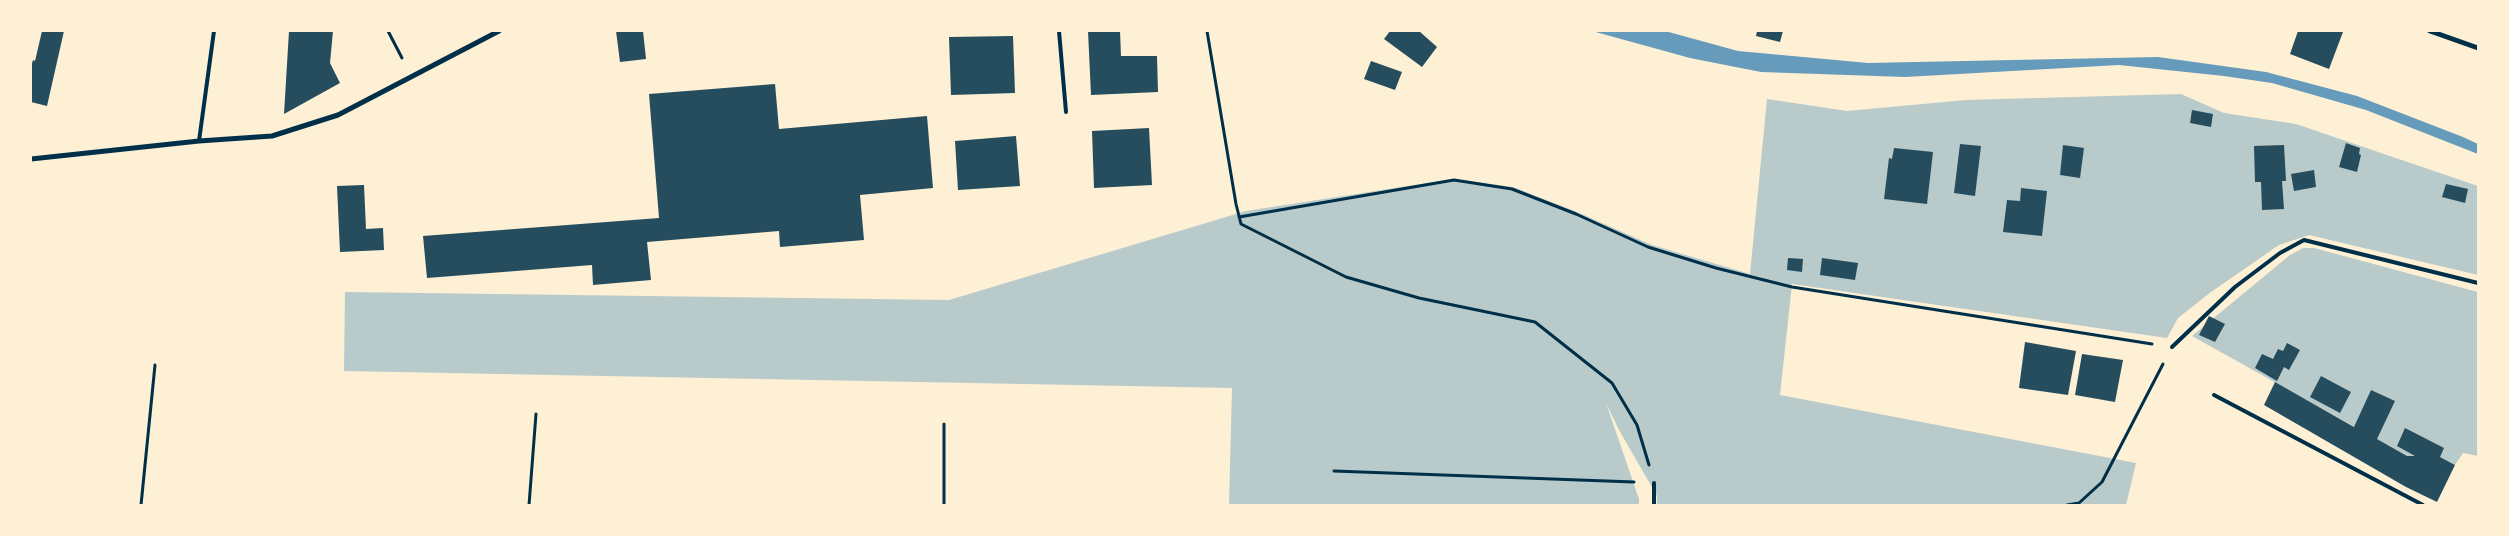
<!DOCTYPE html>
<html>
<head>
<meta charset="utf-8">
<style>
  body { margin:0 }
  #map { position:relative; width:2509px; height:536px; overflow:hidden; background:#fdf0d5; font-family:"Varela Round",sans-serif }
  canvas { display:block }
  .frame { position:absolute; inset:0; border:32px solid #fdf0d5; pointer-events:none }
</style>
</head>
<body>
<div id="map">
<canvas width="2509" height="536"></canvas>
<div class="frame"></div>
</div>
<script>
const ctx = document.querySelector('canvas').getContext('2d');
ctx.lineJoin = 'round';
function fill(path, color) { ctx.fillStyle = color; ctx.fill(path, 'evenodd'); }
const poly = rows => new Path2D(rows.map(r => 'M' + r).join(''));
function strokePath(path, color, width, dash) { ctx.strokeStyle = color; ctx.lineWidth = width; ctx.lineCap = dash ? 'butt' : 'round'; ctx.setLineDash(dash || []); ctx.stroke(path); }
fill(poly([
  [2181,94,2224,113,2296,124,2478,186,2478,275,2309,235,2279,245,2211,292,2178,318,2167,338,1792,284,1780,395,2136,463,2126,505,1657,505,1657,496,1619,430,1606,403,1639,499,1639,505,1229,505,1232,388,344,371,345,292,949,300,1246,211,1453,179,1513,187,1577,212,1652,245,1750,274,1767,99,1847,111,1966,100],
  [2303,248,2314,248,2478,292,2478,456,2463,453,2455,465,2440,457,2407,456,2192,336,2290,255]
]), '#b9caca');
fill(poly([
  [1592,31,1665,31,1738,51,1868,63,2158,57,2266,72,2357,96,2463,137,2478,144,2478,154,2366,110,2272,83,2224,76,2119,65,1905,77,1761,72,1690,58]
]), '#669bbc');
fill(poly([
  [42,31,64,31,47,106,31,102,31,67,33,60,35,61],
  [289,31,333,31,330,63,340,83,284,114],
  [616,31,643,31,646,59,620,62],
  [1088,31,1120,31,1121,56,1157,56,1158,92,1091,95],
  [1390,31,1419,31,1437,47,1422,67,1384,39],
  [1757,31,1783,31,1780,42,1756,36],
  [2298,31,2343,32,2329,69,2290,54],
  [1013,36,1015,93,951,95,949,37],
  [1371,61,1402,72,1395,90,1364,79],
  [775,84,779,129,927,116,933,188,860,195,864,240,780,247,779,231,647,242,651,280,593,285,592,265,427,278,423,236,659,218,649,94],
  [2192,110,2213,114,2211,127,2190,123],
  [1149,128,1152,185,1094,188,1092,131],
  [1016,136,1020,186,958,190,955,141],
  [2346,143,2360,148,2359,154,2361,155,2357,172,2339,167],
  [1960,144,1981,146,1975,196,1954,193],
  [2063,145,2084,148,2080,178,2060,175],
  [2284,145,2286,181,2282,181,2284,209,2262,210,2261,182,2255,182,2254,146],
  [1894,148,1933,152,1927,204,1884,199,1889,158,1892,159],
  [2314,170,2316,187,2294,191,2291,174],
  [2446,184,2468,189,2465,203,2442,197],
  [364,185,366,229,383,228,384,250,340,252,337,186],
  [2021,188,2047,191,2042,236,2003,232,2007,200,2020,201],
  [1788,258,1803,259,1802,272,1787,270],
  [1822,258,1858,263,1855,280,1820,275],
  [2209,316,2225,324,2215,342,2199,335],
  [2025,342,2076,351,2068,395,2019,388],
  [2287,343,2300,350,2289,370,2284,367,2277,381,2255,368,2262,354,2273,359,2278,349,2283,351],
  [2082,354,2123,360,2115,402,2075,395],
  [2321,376,2351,392,2340,413,2310,397],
  [2275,382,2354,427,2371,390,2395,401,2377,439,2407,456,2415,456,2397,446,2405,428,2444,448,2440,457,2455,465,2437,502,2406,487,2264,405]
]), '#264d5e');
strokePath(poly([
  [388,31,402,58],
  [1207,31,1236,204,1241,224,1346,277,1419,298,1535,322,1612,383,1637,425,1649,465],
  [1239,217,1454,180,1512,189,1576,214,1648,247,1716,268,1792,287,2152,344],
  [1334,471,1634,482],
  [141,505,155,365],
  [529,505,536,414],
  [944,505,944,424],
  [2067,505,2079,503,2102,482,2163,364]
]), '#003049', 3);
strokePath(poly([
  [1059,31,1066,112],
  [199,141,214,31],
  [2172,347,2235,287,2280,253,2304,240,2478,283],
  [2214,395,2423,505],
  [1654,505,1654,483]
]), '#003049', 4);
strokePath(poly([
  [2430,31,2478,48],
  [31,159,199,141,272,136,338,115,499,31]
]), '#003049', 5);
</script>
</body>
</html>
